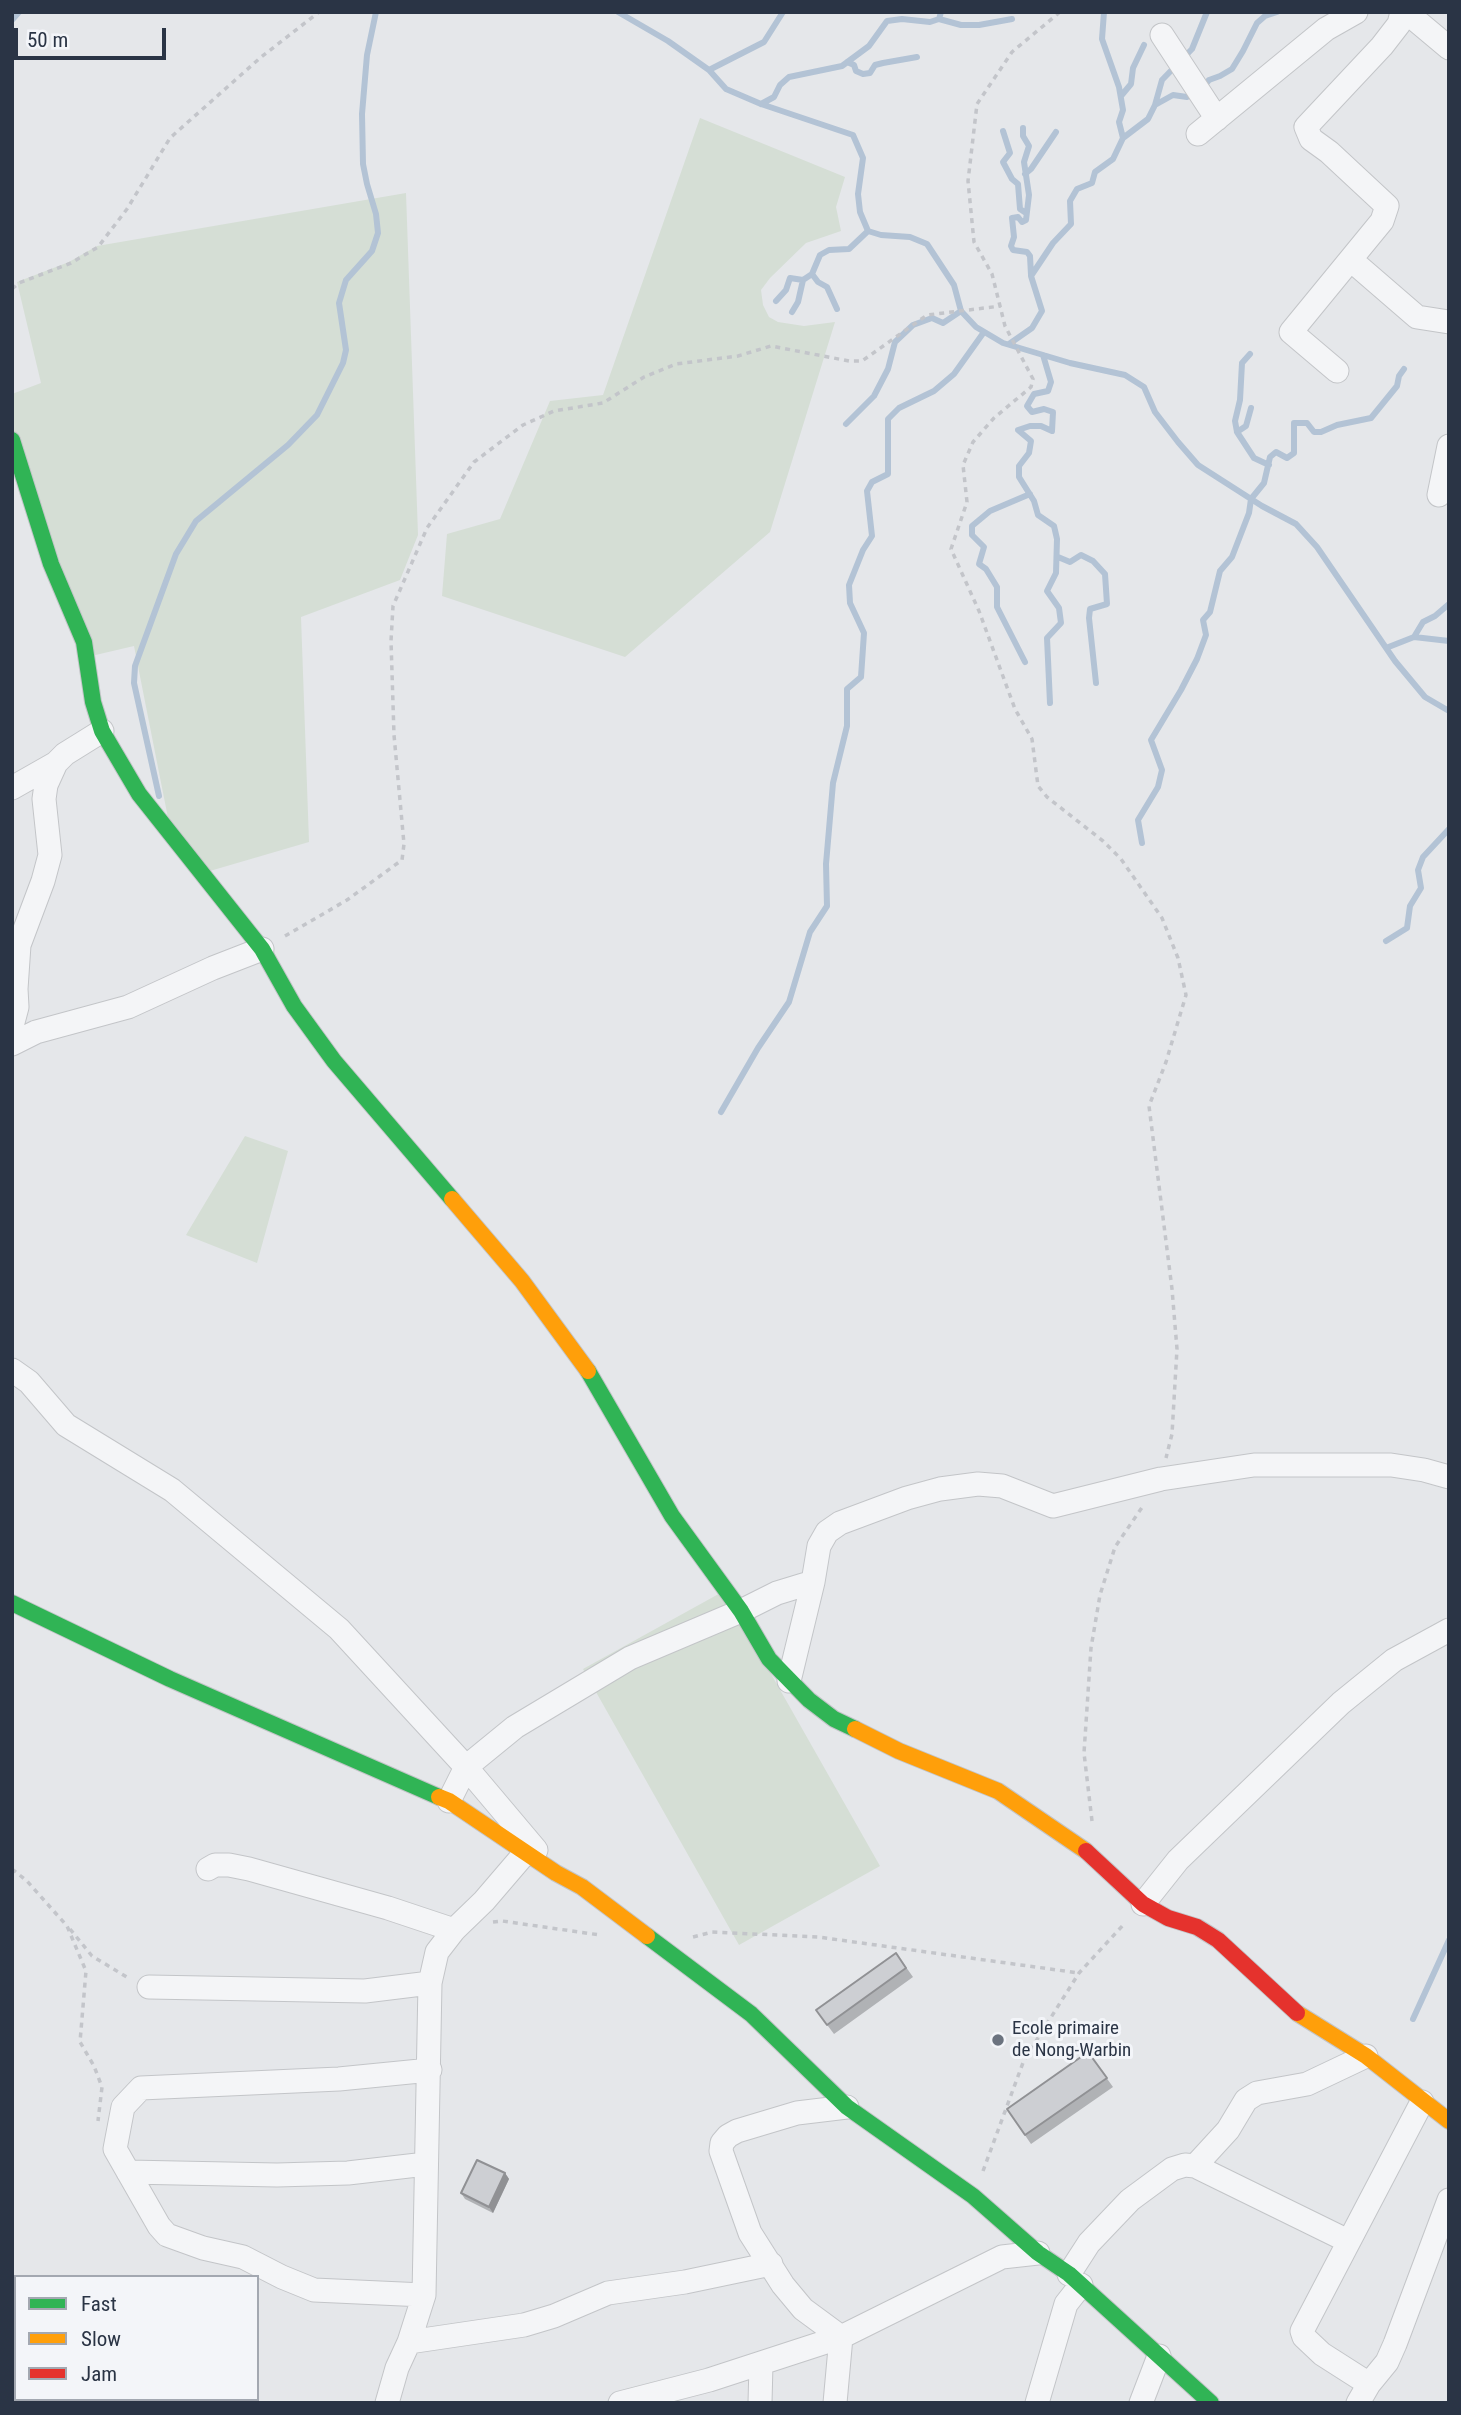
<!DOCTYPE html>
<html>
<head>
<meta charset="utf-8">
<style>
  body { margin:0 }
  #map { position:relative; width:1461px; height:2415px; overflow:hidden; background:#e5e7ea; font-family:"Roboto Condensed",sans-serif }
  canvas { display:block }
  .frame { position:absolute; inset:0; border:14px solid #2a3445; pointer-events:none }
  .legend { position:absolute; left:14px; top:2275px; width:245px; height:126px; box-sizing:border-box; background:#f3f5f9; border:2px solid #a3a8b1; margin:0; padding:9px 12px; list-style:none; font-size:21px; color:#2a3445 }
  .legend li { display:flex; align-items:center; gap:14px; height:35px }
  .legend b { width:35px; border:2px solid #a3a8b1 }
  .scale { position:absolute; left:14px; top:28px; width:152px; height:32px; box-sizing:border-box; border:4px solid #2a3445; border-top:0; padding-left:9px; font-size:21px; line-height:24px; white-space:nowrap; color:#2a3445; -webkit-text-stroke:5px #f3f5f9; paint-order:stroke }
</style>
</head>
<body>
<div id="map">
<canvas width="1461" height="2415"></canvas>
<div class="frame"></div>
<ul class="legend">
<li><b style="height:9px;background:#30b455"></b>Fast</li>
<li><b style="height:9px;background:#ff9f0a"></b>Slow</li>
<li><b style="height:9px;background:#e5322d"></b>Jam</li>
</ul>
<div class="scale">50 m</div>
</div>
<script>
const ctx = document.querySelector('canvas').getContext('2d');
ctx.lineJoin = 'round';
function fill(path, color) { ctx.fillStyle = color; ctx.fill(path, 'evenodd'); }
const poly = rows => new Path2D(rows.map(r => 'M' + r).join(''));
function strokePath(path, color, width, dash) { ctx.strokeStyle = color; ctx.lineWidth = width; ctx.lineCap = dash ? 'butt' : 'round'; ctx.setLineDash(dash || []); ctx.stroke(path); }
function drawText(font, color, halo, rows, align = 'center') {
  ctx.font = font + ' "Roboto Condensed",sans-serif'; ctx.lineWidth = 6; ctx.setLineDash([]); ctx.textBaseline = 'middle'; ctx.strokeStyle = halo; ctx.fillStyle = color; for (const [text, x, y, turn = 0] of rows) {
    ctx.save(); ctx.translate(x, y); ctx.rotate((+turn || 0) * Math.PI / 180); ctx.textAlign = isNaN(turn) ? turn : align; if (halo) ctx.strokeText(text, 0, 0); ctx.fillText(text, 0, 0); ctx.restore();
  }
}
fill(poly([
  [700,118,845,177,836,207,841,231,806,243,770,278,761,290,763,305,769,317,778,322,804,326,835,322,770,532,625,657,442,596,447,534,500,519,550,401,603,395],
  [406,193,418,535,400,580,301,617,309,842,203,873,169,823,134,646,87,657,12,457,12,394,41,383,17,282,69,262,97,246],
  [245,1136,288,1151,257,1263,186,1235],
  [724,1591,880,1866,739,1945,583,1669]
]), '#d5ded5');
strokePath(poly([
  [618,12,668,41,709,70,726,89,761,104,853,135,863,158,858,194,860,212,868,231,881,235,910,237,927,244,954,285,961,311,976,327,1003,343,1070,363,1125,375,1144,387,1155,412,1178,442,1198,465,1262,506,1296,524,1317,547,1395,661,1425,697,1449,711],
  [1104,12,1102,39,1119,87,1123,110,1119,122,1123,138],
  [939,19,961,25,979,25,1012,19],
  [12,20,19,12],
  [847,62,854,65,856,71,863,74,870,73,875,65,883,63,917,57],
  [709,70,764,42,783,12],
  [1121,96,1131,84,1133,68,1144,45],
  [761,104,774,97,780,85,789,77,842,66,869,46,887,21,902,19,930,22,939,19,941,12],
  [1155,105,1162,80,1192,49,1207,12],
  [1023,128,1023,136,1029,146,1024,162,1029,195,1026,220,1022,222,1018,217,1012,218,1014,237,1011,246,1013,250,1027,252,1030,256,1031,275],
  [1003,131,1010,153,1003,162,1012,179,1018,184,1020,209,1026,213],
  [1025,174,1031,169,1056,132],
  [812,274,818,282,827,287,837,309],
  [776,301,786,290,790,278,803,280],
  [792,312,798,302,803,280,812,274,820,255,829,250,849,249,868,231],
  [1009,344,1032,328,1042,311,1031,276,1053,243,1071,224,1070,201,1077,189,1092,183,1095,172,1113,159,1123,138,1148,119,1155,105,1173,95,1187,97,1198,93,1209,80,1220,76,1232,69,1243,51,1257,23,1265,16,1277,12],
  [1250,354,1242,363,1240,400,1235,421,1237,432,1254,458,1269,465],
  [1043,355,1051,382,1048,391,1034,394,1027,406,1032,412,1044,409,1053,412,1052,431,1041,426,1030,426,1018,430,1031,441,1029,453,1019,466,1019,477,1034,501,1038,515,1054,526,1057,539,1056,573,1047,591,1059,608,1061,623,1047,638,1050,703],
  [846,424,874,396,888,369,895,342,913,325,932,318,943,323,961,311],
  [1237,432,1246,426,1251,408],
  [1058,557,1070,562,1081,555,1093,561,1105,574,1107,604,1090,609,1089,618,1096,683],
  [1414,637,1423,622,1435,616,1449,604],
  [1386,648,1414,637,1449,641],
  [1025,662,997,607,997,587,986,569,979,564,984,547,972,535,972,526,990,511,1030,494],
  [159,796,134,683,135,666,176,554,196,521,288,445,317,415,343,363,346,350,339,303,346,280,372,251,378,233,376,214,367,184,363,164,362,114,367,55,376,12],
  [1142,843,1138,820,1158,787,1162,770,1151,740,1181,690,1197,659,1206,635,1203,620,1210,612,1220,571,1232,557,1249,513,1251,499,1264,483,1270,457,1276,452,1287,458,1294,453,1294,423,1307,423,1314,432,1321,432,1337,425,1371,418,1397,386,1399,376,1404,369],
  [1386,941,1407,928,1410,906,1421,888,1418,870,1423,857,1449,829],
  [721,1112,758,1048,789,1002,810,932,827,906,826,864,833,783,847,726,847,689,861,677,864,633,850,603,849,585,863,550,872,536,867,491,872,482,888,474,888,419,899,408,934,391,954,374,984,332],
  [1413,2019,1449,1940]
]), '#b3c3d5', 6);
const street = poly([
  [1406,12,1449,48],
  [1162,35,1217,119],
  [1198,134,1326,29,1356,12],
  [1351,260,1417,317,1449,322],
  [1337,371,1291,332,1382,221,1387,206,1329,152,1311,139,1306,127,1382,46,1399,24,1402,12],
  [1439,495,1449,446],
  [12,788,56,763],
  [12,1026,17,1007,16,989,19,945,43,881,50,855,44,799,46,785,56,763,65,754,102,731],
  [12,1044,36,1032,128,1007,213,968,262,949],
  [12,1370,29,1382,66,1425,172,1490,339,1629,466,1767,536,1850],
  [789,1681,813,1582],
  [449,1801,466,1767,515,1727,630,1658,741,1611,777,1593,813,1582,819,1546,827,1532,840,1523,907,1498,940,1489,978,1484,1002,1486,1053,1506,1161,1479,1254,1465,1391,1465,1424,1470,1449,1477],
  [208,1869,215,1865,229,1865,249,1869,388,1908,454,1930],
  [1143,1904,1178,1860,1341,1703,1394,1660,1449,1630],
  [149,1987,365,1991,430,1983],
  [1195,2166,1228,2130,1246,2100,1257,2093,1307,2084,1366,2056],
  [128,2172,277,2175,348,2173,426,2164],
  [1069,2274,1089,2243,1130,2200,1172,2169,1185,2165,1195,2166,1348,2241],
  [424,2295,314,2290,282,2277,243,2257,203,2248,167,2235,159,2226,115,2149,123,2107,141,2088,339,2079,430,2070],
  [409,2342,524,2325,554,2316,608,2293,685,2282,771,2264],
  [1369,2384,1322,2354,1304,2337,1302,2331,1422,2102],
  [387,2403,397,2368,409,2342,424,2295,430,1983,437,1952,454,1930,484,1901,526,1852],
  [620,2403,709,2380,841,2337,1002,2257,1038,2253],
  [760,2403,761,2364],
  [835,2403,841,2337,803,2309,783,2285,750,2233,721,2151,722,2143,728,2136,737,2131,797,2113,847,2107],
  [1037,2403,1066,2304,1081,2285],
  [1141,2403,1159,2356],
  [1358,2403,1369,2384,1387,2362,1395,2344,1449,2200]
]);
const fast = poly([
  [12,440,51,564,84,642,93,702,102,731,139,794,262,949,294,1006,334,1061,452,1199],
  [588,1371,672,1516,741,1611,769,1659,809,1700,834,1719,855,1729],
  [12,1603,170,1679,439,1797],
  [647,1936,751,2014,847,2107,973,2196,1038,2253,1069,2274,1211,2403]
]);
const slow = poly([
  [452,1199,522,1281,588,1371],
  [855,1729,899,1751,998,1791,1086,1851],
  [439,1797,449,1801,556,1873,582,1887,647,1936],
  [1297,2013,1366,2056,1449,2121]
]);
const jam = poly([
  [1086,1851,1143,1904,1168,1918,1197,1927,1218,1940,1297,2013]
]);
strokePath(street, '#c3c5c8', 25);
strokePath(fast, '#c3c5c8', 18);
strokePath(slow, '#c3c5c8', 18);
strokePath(jam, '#c3c5c8', 18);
strokePath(poly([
  [1060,12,1012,52,977,104,968,181,974,242,992,274,1005,326,1033,379,1031,387,994,418,973,442,963,465,967,502,951,549,979,611,1015,709,1032,739,1038,786,1047,797,1103,841,1121,859,1162,918,1178,958,1186,995,1166,1062,1149,1106,1172,1289,1177,1349,1172,1434,1166,1458],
  [12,289,19,283,71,263,98,247,127,209,170,138,260,58,319,12],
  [285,936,347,900,402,860,404,844,394,735,391,641,393,606,427,528,474,462,523,425,554,411,603,403,644,377,676,364,738,356,771,346,849,361,862,361,927,315,1001,306],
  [1092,1821,1084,1753,1091,1648,1100,1595,1115,1547,1143,1506],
  [12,1869,27,1881,67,1926,86,1971,80,2042,94,2066,102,2087,98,2121],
  [493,1922,502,1921,600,1935],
  [70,1929,92,1956,130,1979],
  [693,1937,712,1932,818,1937,1079,1973],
  [983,2171,1024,2060,1079,1973,1125,1923]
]), '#c3c5ca', 3.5, [5, 5]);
strokePath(street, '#f4f5f7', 23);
strokePath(fast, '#30b455', 16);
strokePath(slow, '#ff9f0a', 16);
strokePath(jam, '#e5322d', 16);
fill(poly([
  [896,1953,913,1977,834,2034,816,2010],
  [1088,2052,1113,2087,1031,2144,1007,2109],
  [505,2173,509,2179,493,2213,465,2199,461,2193]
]), '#b0b2b5');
fill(poly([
  [505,2173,509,2179,493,2213,489,2207]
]), '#909194');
const building = poly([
  [896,1953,906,1968,827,2025,816,2010,896,1953],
  [1088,2052,1107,2078,1025,2135,1007,2109,1088,2052],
  [477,2160,505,2173,489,2207,461,2193,477,2160]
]);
fill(building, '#cdcfd3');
strokePath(building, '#909194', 2);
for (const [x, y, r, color] of [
  [998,2040,7,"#6b737f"]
]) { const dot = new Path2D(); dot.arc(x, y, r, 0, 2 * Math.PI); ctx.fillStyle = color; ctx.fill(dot); strokePath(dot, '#f3f5f9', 2.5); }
drawText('19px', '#2a3445', '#f3f5f9', [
  ["Ecole primaire",1012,2029],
  ["de Nong-Warbin",1012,2051]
], 'left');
</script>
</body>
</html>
